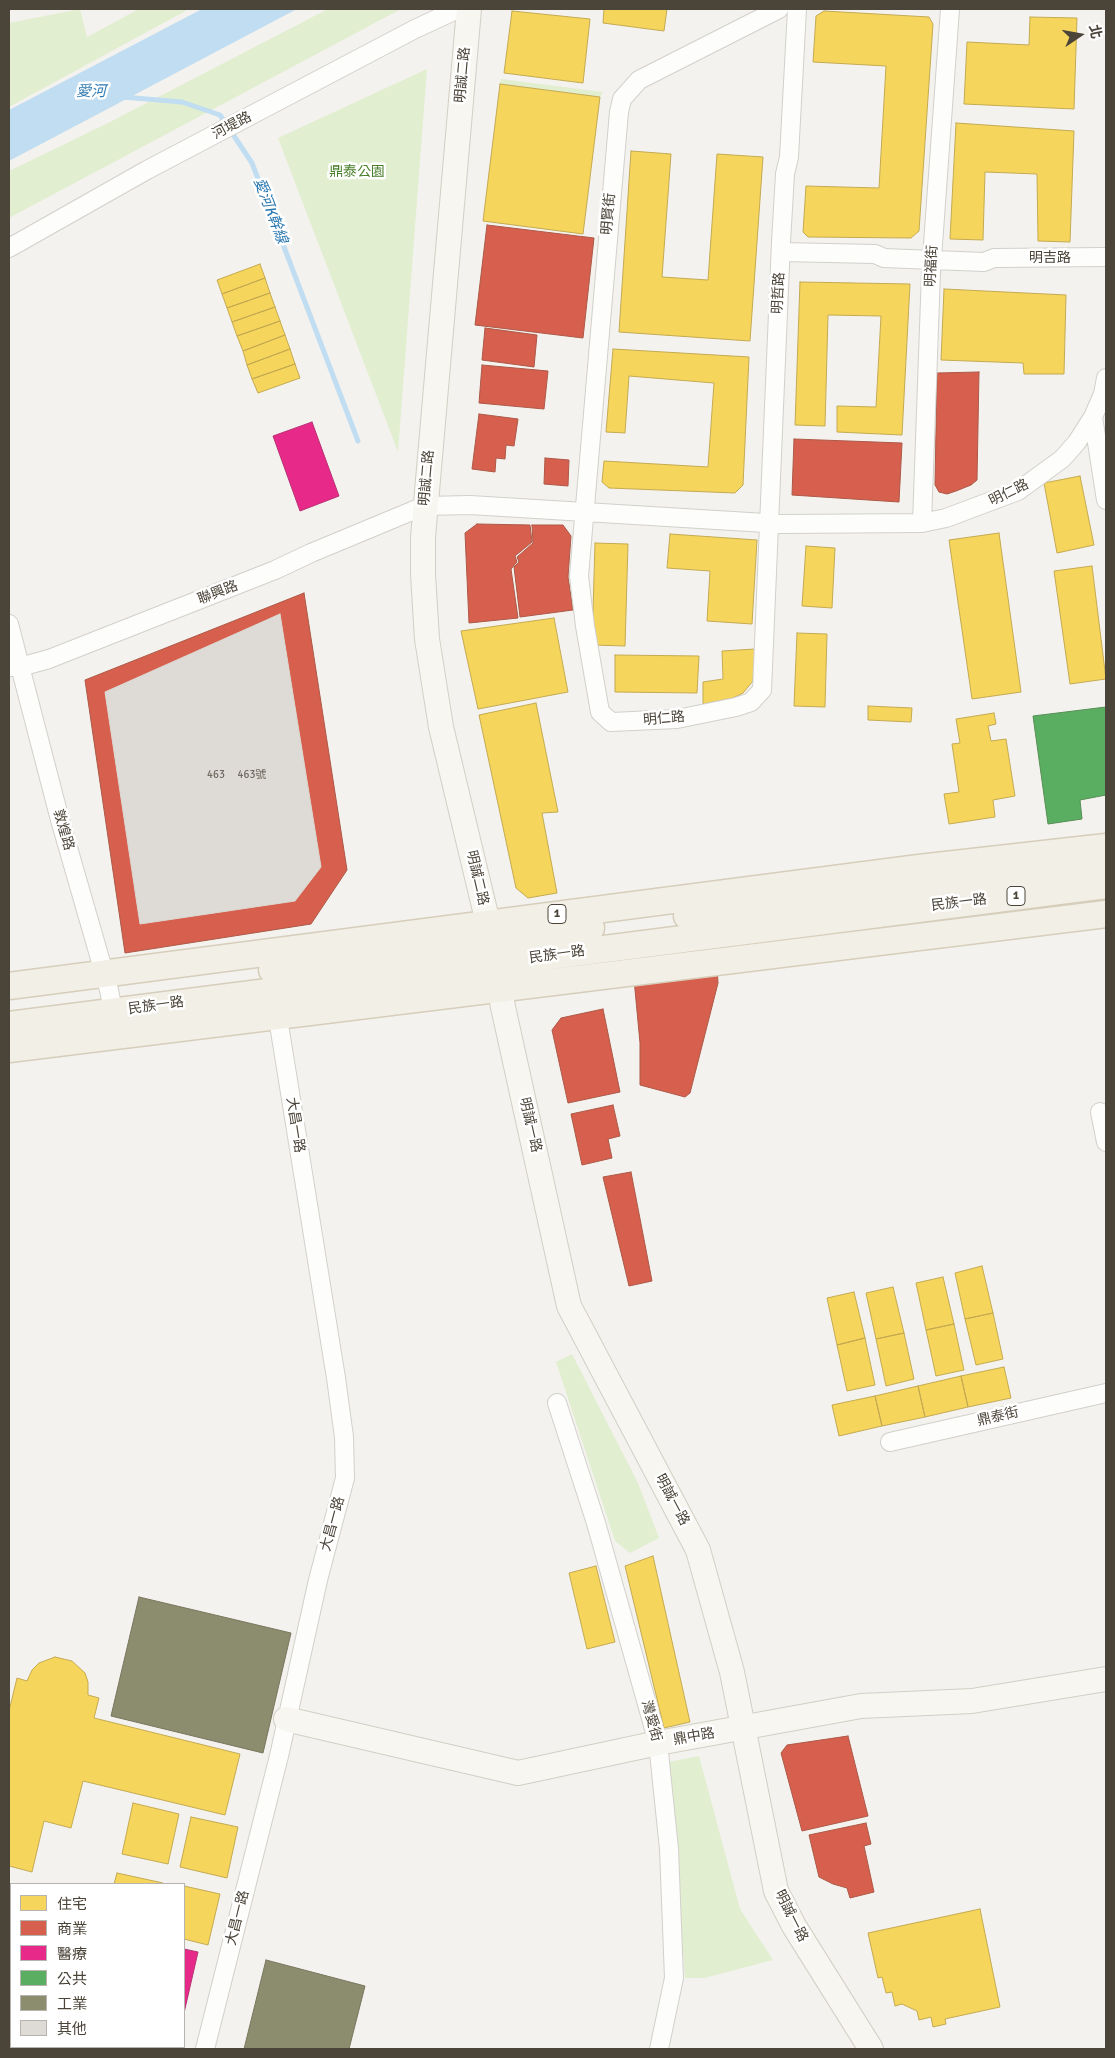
<!DOCTYPE html>
<html>
<head>
<meta charset="utf-8">
<style>
  body { margin:0 }
  #map { position:relative; width:1115px; height:2058px; overflow:hidden; background:#f4f2ee; font-family:Signika,"Noto Sans TC",sans-serif }
  canvas { display:block }
  .frame { position:absolute; inset:0; border:10px solid #4b4439; pointer-events:none }
  .legend { position:absolute; left:10px; top:1883px; width:175px; height:165px; box-sizing:border-box; background:#fff; border:1px solid #b7b4b0; margin:0; padding:6px 9px; list-style:none; font-size:15px; color:#4b4439 }
  .legend li { display:flex; align-items:center; gap:10px; height:25px }
  .legend b { width:25px; border:1px solid #b7b4b0 }
  .north { position:absolute; left:1055px; top:10px; width:50px; height:50px; -webkit-text-stroke:4px #fff; paint-order:stroke; rotate:78deg; font-size:14px; font-weight:700; line-height:20px; text-align:center; color:#4b4439 }
  .north::after { content:''; display:block; margin:auto; width:18px; height:22px; background:#4b4439; clip-path:polygon(50% 0,100% 100%,50% 72%,0 100%) }
</style>
</head>
<body>
<div id="map">
<canvas width="1115" height="2058"></canvas>
<div class="frame"></div>
<ul class="legend">
<li><b style="height:14px;background:#f6d55c"></b>住宅</li>
<li><b style="height:14px;background:#d6604d"></b>商業</li>
<li><b style="height:14px;background:#e7298a"></b>醫療</li>
<li><b style="height:14px;background:#5aae61"></b>公共</li>
<li><b style="height:14px;background:#8c8c6e"></b>工業</li>
<li><b style="height:14px;background:#dedbd6"></b>其他</li>
</ul>
<div class="north">北</div>
</div>
<script>
const ctx = document.querySelector('canvas').getContext('2d');
ctx.lineJoin = 'round';
function fill(path, color) { ctx.fillStyle = color; ctx.fill(path, 'evenodd'); }
const poly = rows => new Path2D(rows.map(r => 'M' + r).join(''));
function strokePath(path, color, width, dash) { ctx.strokeStyle = color; ctx.lineWidth = width; ctx.lineCap = dash ? 'butt' : 'round'; ctx.setLineDash(dash || []); ctx.stroke(path); }
function drawText(font, color, halo, rows, align = 'center') {
  ctx.font = font + ' Signika,"Noto Sans TC",sans-serif'; ctx.lineWidth = 5; ctx.setLineDash([]); ctx.textBaseline = 'middle'; ctx.strokeStyle = halo; ctx.fillStyle = color; for (const [text, x, y, turn = 0] of rows) {
    ctx.save(); ctx.translate(x, y); ctx.rotate((+turn || 0) * Math.PI / 180); ctx.textAlign = isNaN(turn) ? turn : align; if (halo) ctx.strokeText(text, 0, 0); ctx.fillText(text, 0, 0); ctx.restore();
  }
}
fill(poly([
  [80,9,87,37,139,9,189,9,9,107,9,23],
  [328,9,401,9,9,218,9,171,108,123],
  [427,69,398,452,278,138],
  [501,79,603,92,600,97,500,84],
  [572,1354,638,1483,659,1538,630,1553,615,1541,556,1362],
  [699,1756,740,1909,773,1960,704,1978,685,1978,669,1762]
]), '#e1eecf');
fill(poly([
  [202,9,297,9,9,161,9,110]
]), '#c0ddf1');
const homes = poly([
  [604,9,667,9,664,31,603,23,604,9],
  [512,11,590,19,583,83,504,73,512,11],
  [824,11,929,17,933,24,919,231,911,238,808,237,803,232,806,186,879,188,886,66,813,62,816,16,824,11],
  [1030,17,1077,18,1074,109,964,104,967,42,1029,45,1030,17],
  [500,84,600,97,583,234,483,221,500,84],
  [956,123,1074,131,1070,242,1038,241,1037,174,985,172,983,240,950,239,956,123],
  [631,151,671,154,662,277,708,280,717,154,763,157,750,341,619,332,631,151],
  [260,264,265,278,222,294,217,280,260,264],
  [265,278,270,293,227,308,222,294,265,278],
  [800,282,910,284,902,435,837,432,837,406,876,407,881,316,828,315,825,426,795,425,800,282],
  [944,289,1066,295,1064,374,1024,374,1023,363,941,360,944,289],
  [270,293,275,307,232,322,227,308,270,293],
  [275,307,280,321,237,336,232,322,275,307],
  [280,321,285,335,243,351,237,336,280,321],
  [285,335,290,349,247,365,243,351,285,335],
  [290,349,295,364,252,379,247,365,290,349],
  [613,349,749,357,743,485,735,493,609,488,602,482,604,461,708,467,714,383,629,376,625,433,606,432,613,349],
  [295,364,300,378,258,393,252,379,295,364],
  [1080,476,1094,545,1057,553,1044,483,1080,476],
  [999,533,1021,692,972,699,949,540,999,533],
  [670,534,757,540,752,624,707,621,710,571,667,568,670,534],
  [595,543,628,544,625,646,592,645,595,543],
  [806,546,835,548,832,608,802,606,806,546],
  [1092,566,1106,679,1070,684,1054,571,1092,566],
  [554,618,568,692,478,709,461,631,554,618],
  [797,633,827,634,825,707,794,706,797,633],
  [755,649,753,681,743,693,733,698,703,704,703,682,723,679,722,651,755,649],
  [615,655,699,656,697,693,615,692,615,655],
  [536,703,558,812,542,813,557,893,528,898,516,888,479,715,536,703],
  [868,706,912,708,911,722,868,720,868,706],
  [994,713,996,724,988,726,991,741,1006,739,1015,796,993,800,995,817,949,824,944,794,959,792,952,744,960,743,956,719,994,713],
  [982,1266,993,1313,965,1319,955,1273,982,1266],
  [943,1277,954,1324,926,1330,916,1283,943,1277],
  [893,1287,904,1333,876,1339,866,1293,893,1287],
  [854,1292,865,1338,837,1345,827,1298,854,1292],
  [993,1313,1003,1359,976,1365,965,1319,993,1313],
  [954,1324,964,1370,936,1376,926,1330,954,1324],
  [904,1333,914,1379,886,1386,876,1339,904,1333],
  [865,1338,875,1385,847,1391,837,1345,865,1338],
  [1004,1367,1011,1398,968,1407,961,1376,1004,1367],
  [961,1376,968,1407,925,1417,918,1386,961,1376],
  [918,1386,925,1417,882,1426,875,1396,918,1386],
  [875,1396,882,1426,839,1436,832,1405,875,1396],
  [653,1556,690,1722,664,1728,625,1566,653,1556],
  [596,1566,615,1642,587,1649,569,1573,596,1566],
  [55,1657,72,1661,85,1673,88,1682,88,1695,99,1698,94,1718,240,1754,225,1815,83,1781,71,1828,44,1821,32,1872,9,1866,9,1711,17,1678,27,1681,32,1670,39,1663,55,1657],
  [133,1803,179,1814,168,1864,122,1854,133,1803],
  [191,1817,238,1827,227,1878,180,1867,191,1817],
  [117,1873,163,1883,163,1884,114,1884,117,1873],
  [184,1886,220,1894,208,1945,184,1939,184,1886],
  [980,1909,1000,2007,945,2019,946,2024,933,2027,931,2017,919,2020,917,2011,902,2004,895,2006,892,1992,886,1993,882,1977,878,1978,868,1933,980,1909]
]);
fill(homes, '#f6d55c');
strokePath(homes, '#c3aa52', 1);
const shops = poly([
  [487,225,594,238,583,338,475,325,487,225],
  [485,328,537,335,534,367,482,360,485,328],
  [482,365,548,371,544,409,479,403,482,365],
  [979,372,977,480,971,485,956,491,947,494,939,492,935,485,937,373,979,372],
  [479,414,518,419,514,446,506,445,505,459,496,458,495,472,472,469,479,414],
  [794,439,902,443,899,502,792,495,794,439],
  [545,458,569,460,568,486,544,484,545,458],
  [477,524,530,525,532,542,515,556,517,562,511,569,518,618,469,623,465,533,477,524],
  [532,525,563,525,571,536,568,577,573,610,520,617,514,567,519,562,517,557,533,543,532,525],
  [304,593,347,870,311,924,125,953,85,680,304,593],
  [717,967,718,983,690,1093,685,1097,640,1085,640,1043,634,979,717,967],
  [603,1009,620,1092,568,1103,552,1030,561,1018,603,1009],
  [613,1105,620,1136,608,1139,612,1158,582,1165,571,1114,613,1105],
  [631,1172,652,1281,629,1286,603,1177,631,1172],
  [848,1736,868,1816,802,1831,781,1753,787,1745,848,1736],
  [866,1823,871,1844,864,1846,874,1892,850,1898,847,1888,833,1884,819,1877,809,1835,866,1823]
]);
fill(shops, '#d6604d');
strokePath(shops, '#ac5847', 1);
const health = poly([
  [312,422,339,496,300,511,273,436,312,422],
  [184,1949,198,1952,184,2013,184,1949],
  [34,2047,176,2047,175,2049,34,2049,34,2047]
]);
fill(health, '#e7298a');
strokePath(health, '#b83172', 1);
const public = poly([
  [1106,707,1106,795,1080,800,1082,819,1048,824,1033,716,1106,707]
]);
fill(public, '#5aae61');
strokePath(public, '#568e55', 1);
const industry = poly([
  [139,1597,291,1633,263,1753,111,1716,139,1597],
  [266,1960,365,1986,349,2049,244,2049,266,1960]
]);
fill(industry, '#8c8c6e');
strokePath(industry, '#78765e', 1);
strokePath(poly([
  [123,97,182,102,220,115,252,163,358,441]
]), '#c0ddf1', 5);
const building = poly([
  [280,614,321,867,295,901,140,924,105,692,280,614]
]);
fill(building, '#dedbd6');
strokePath(building, '#dcd9d4', 1);
const street = poly([
  [779,9,639,80,622,99,619,112,579,576,585,626,600,712,611,722,677,719,736,707,751,702,762,690,781,242,785,174,789,157,797,9],
  [9,248,147,170,415,29,458,9],
  [781,252,875,254,884,258,984,262,994,258,1106,257],
  [1093,417,1106,500],
  [922,523,931,272,950,9],
  [9,624,60,820,109,990,115,1021],
  [9,667,20,667,49,659,275,570,311,553,424,506,470,505,782,524,922,523,946,518,1018,491,1062,459,1077,442,1093,417,1103,394,1106,378],
  [1100,1112,1106,1142],
  [557,1403,596,1523,658,1743,669,1849,674,1978,659,2049],
  [890,1442,1106,1393],
  [205,2049,279,1756,318,1580,345,1478,344,1437,336,1378,276,1006]
]);
const secondary = poly([
  [469,9,423,537,423,574,427,639,441,727,488,923,503,1007,569,1306,698,1550,732,1672,776,1891,794,1926,871,2049],
  [286,1719,518,1773,658,1743,861,1706,972,1701,1106,1679]
]);
const primary = poly([
  [687,916,1106,866],
  [272,970,492,943,591,928],
  [9,986,919,868,1106,847],
  [9,1025,1106,885],
  [9,1049,1106,914]
]);
strokePath(street, '#d2d0cb', 20);
strokePath(secondary, '#d3cfc5', 26);
strokePath(primary, '#d6cebb', 29);
strokePath(street, '#fdfdfc', 18);
strokePath(secondary, '#f7f6f1', 24);
strokePath(primary, '#f2efe6', 26);
drawText('11px', '#706a61', null, [
  ["463",216,775],
  ["463號",252,775]
]);
for (const [x, y, w] of [
  [1016,896,18],
  [557,914,18]
]) { const box = new Path2D(); box.roundRect(x - w / 2, y - 9.5, w, 19, 4); ctx.fillStyle = '#fff'; ctx.fill(box); strokePath(box, '#4b4439', 1); }
drawText('bold 12px', '#4b4439', null, [
  ["1",1016,896],
  ["1",557,914]
]);
drawText('14px', '#4b4439', '#fff', [
  ["明誠二路",463,75,-85],
  ["河堤路",232,126,-28],
  ["明賢街",609,214,-85],
  ["明吉路",1050,258],
  ["明福街",932,266,-87],
  ["明哲路",779,293,-87],
  ["明誠二路",427,478,-85],
  ["明仁路",1009,493,-26],
  ["聯興路",218,593,-21],
  ["明仁路",664,719,-5],
  ["敦煌路",63,830,74],
  ["明誠二路",477,878,77],
  ["民族一路",959,903,-7],
  ["民族一路",557,955,-8],
  ["民族一路",156,1006,-8],
  ["大昌一路",295,1125,81],
  ["明誠一路",530,1125,77],
  ["鼎泰街",998,1417,-13],
  ["明誠一路",672,1500,62],
  ["大昌一路",333,1524,-75],
  ["灣愛街",651,1721,75],
  ["鼎中路",694,1737,-10],
  ["明誠一路",791,1916,63],
  ["大昌一路",238,1918,-76]
]);
drawText('14px', '#4a7f2a', '#fff', [
  ["鼎泰公園",357,172]
]);
drawText('italic 15px', '#2e7ab2', '#fff', [
  ["愛河",91,92],
  ["愛河K幹線",270,211,69]
]);
</script>
</body>
</html>
